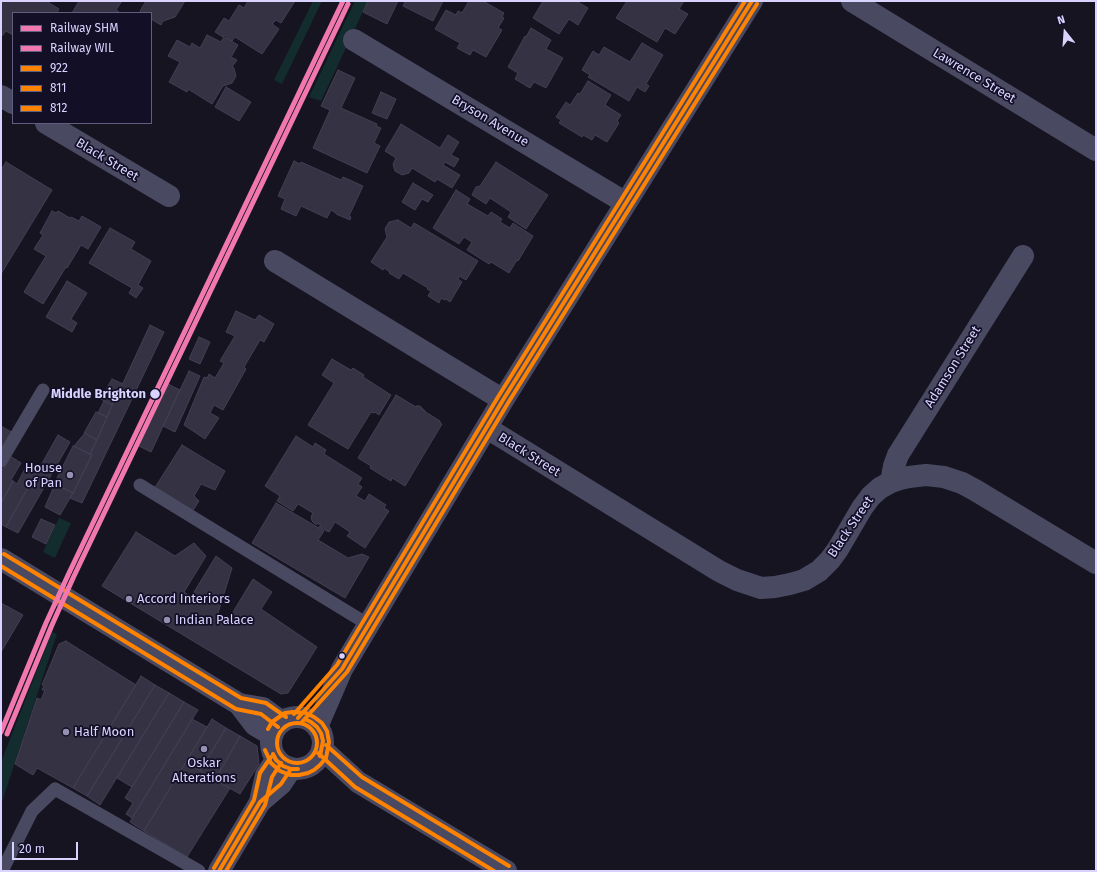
<!DOCTYPE html>
<html>
<head>
<meta charset="utf-8">
<style>
  body { margin:0 }
  #map { position:relative; width:1097px; height:872px; overflow:hidden; background:#161421; font-family:"Fira Sans",sans-serif }
  canvas { display:block }
  .frame { position:absolute; inset:0; border:2px solid #d9d4ff; pointer-events:none }
  .legend { position:absolute; left:12px; top:12px; width:140px; height:112px; box-sizing:border-box; background:#130f26; border:1px solid #625e7d; margin:0; padding:5px 7px; list-style:none; font-size:12px; color:#d9d4ff }
  .legend li { display:flex; align-items:center; gap:8px; height:20px }
  .legend b { width:20px; border:1px solid #625e7d }
  .north { position:absolute; left:1045px; top:12px; width:40px; height:40px; -webkit-text-stroke:3px #130f26; paint-order:stroke; rotate:343deg; font-size:11px; font-weight:700; line-height:16px; text-align:center; color:#d9d4ff }
  .north::after { content:''; display:block; margin:auto; width:14px; height:18px; background:#d9d4ff; clip-path:polygon(50% 0,100% 100%,50% 72%,0 100%) }
  .scale { position:absolute; left:12px; top:842px; width:66px; height:18px; box-sizing:border-box; border:2px solid #d9d4ff; border-top:0; padding-left:5px; font-size:12px; line-height:14px; white-space:nowrap; color:#d9d4ff; -webkit-text-stroke:3px #130f26; paint-order:stroke }
</style>
</head>
<body>
<div id="map">
<canvas width="1097" height="872"></canvas>
<div class="frame"></div>
<ul class="legend">
<li><b style="height:5px;background:#f178af"></b>Railway SHM</li>
<li><b style="height:5px;background:#f178af"></b>Railway WIL</li>
<li><b style="height:5px;background:#ff8200"></b>922</li>
<li><b style="height:5px;background:#ff8200"></b>811</li>
<li><b style="height:5px;background:#ff8200"></b>812</li>
</ul>
<div class="north">N</div>
<div class="scale">20 m</div>
</div>
<script>
const ctx = document.querySelector('canvas').getContext('2d');
ctx.lineJoin = 'round';
function fill(path, color) { ctx.fillStyle = color; ctx.fill(path, 'evenodd'); }
const poly = rows => new Path2D(rows.map(r => 'M' + r).join(''));
function strokePath(path, color, width, dash) { ctx.strokeStyle = color; ctx.lineWidth = width; ctx.lineCap = dash ? 'butt' : 'round'; ctx.setLineDash(dash || []); ctx.stroke(path); }
function drawText(font, color, halo, rows, align = 'center') {
  ctx.font = font + ' "Fira Sans",sans-serif'; ctx.lineWidth = 3.5; ctx.setLineDash([]); ctx.textBaseline = 'middle'; ctx.strokeStyle = halo; ctx.fillStyle = color; for (const [text, x, y, turn = 0] of rows) {
    ctx.save(); ctx.translate(x, y); ctx.rotate((+turn || 0) * Math.PI / 180); ctx.textAlign = isNaN(turn) ? turn : align; if (halo) ctx.strokeText(text, 0, 0); ctx.fillText(text, 0, 0); ctx.restore();
  }
}
fill(poly([
  [313,1,322,1,282,84,274,80],
  [355,1,368,1,321,101,309,97],
  [59,518,71,523,55,558,43,552],
  [52,632,57,634,1,805,1,762]
]), '#132c2d');
const building = poly([
  [1,1,46,1,59,9,57,13,13,13,13,35,6,31,2,36,1,35,1,1],
  [79,1,122,1,116,10,119,12,119,13,72,13,79,1],
  [146,1,185,1,175,17,163,21,161,25,151,19,151,13,142,13,140,11,146,1],
  [248,1,295,1,281,23,276,20,272,24,279,29,262,54,235,37,232,41,224,35,223,37,215,32,224,18,229,21,239,5,244,8,248,1],
  [368,1,398,1,387,24,363,12,368,1],
  [404,1,443,1,433,21,403,6,405,2,404,1],
  [469,1,483,1,504,13,502,17,504,18,498,28,502,30,486,57,473,50,470,55,457,48,460,43,435,29,446,10,456,15,458,11,462,13,469,1],
  [543,1,576,1,588,8,578,25,569,19,559,34,533,18,543,1],
  [627,1,684,1,679,9,688,14,675,34,665,28,657,42,616,18,627,1],
  [531,28,551,40,546,49,563,58,546,88,534,82,530,88,515,79,518,73,508,67,525,36,526,37,531,28],
  [207,35,221,42,224,37,238,45,231,57,237,60,232,67,234,68,234,69,236,76,232,83,223,86,212,104,188,89,187,92,169,82,180,62,168,56,177,40,190,47,192,43,200,48,207,35],
  [642,43,663,55,646,84,649,86,645,92,637,87,629,101,588,77,590,75,582,70,593,51,599,55,604,47,630,62,642,43],
  [338,70,355,78,341,108,377,124,376,126,381,128,374,143,380,146,367,173,313,148,330,110,321,106,338,70],
  [588,81,611,95,605,105,621,115,617,121,619,123,607,142,595,135,592,140,583,135,582,137,559,123,561,120,556,117,566,102,570,105,578,93,580,94,588,81],
  [226,87,251,102,239,121,215,107,226,87],
  [381,92,396,99,387,119,372,113,381,92],
  [401,124,440,148,448,135,459,142,451,155,459,159,454,167,445,162,443,165,460,175,452,188,437,179,435,182,412,168,409,173,402,175,395,171,393,164,396,158,385,151,401,124],
  [294,161,300,164,301,162,341,180,343,177,363,186,349,216,351,217,350,220,336,214,336,213,331,210,327,218,301,206,296,216,281,209,285,199,278,196,294,161],
  [6,162,52,190,1,274,1,170,6,162],
  [496,162,548,195,526,229,508,217,511,212,490,198,486,204,472,195,476,187,480,186,496,162],
  [413,183,433,195,428,202,422,199,415,210,402,202,413,183],
  [456,190,470,199,467,204,488,216,491,212,502,219,500,222,510,228,513,223,533,236,518,261,517,260,509,273,491,262,489,264,467,250,472,242,464,237,459,244,433,228,456,190],
  [52,211,56,213,58,211,70,218,71,217,79,221,82,216,101,227,88,249,81,245,67,268,66,267,43,304,24,292,46,256,34,249,43,235,40,233,52,211],
  [398,220,411,228,414,223,478,261,466,280,459,276,458,279,462,282,450,302,446,299,445,300,441,298,439,303,428,296,431,291,427,289,428,288,403,273,399,279,389,273,390,272,384,268,383,270,371,262,387,237,385,229,389,222,398,220],
  [110,228,135,242,131,249,151,261,138,285,143,288,136,298,129,293,132,288,89,263,110,228],
  [67,281,87,293,71,319,77,323,72,332,46,317,67,281],
  [236,311,255,320,259,315,274,324,264,342,260,340,244,367,246,369,223,410,214,405,210,413,219,418,205,439,184,425,204,377,207,378,209,374,215,378,224,363,220,361,235,336,226,332,236,311],
  [150,325,164,332,82,503,70,498,73,493,92,455,90,454,150,325],
  [199,337,210,342,200,364,189,359,199,337],
  [332,359,351,370,353,368,364,375,363,377,391,395,379,415,375,412,374,413,371,412,348,449,308,425,334,383,322,375,332,359],
  [189,371,200,376,175,432,163,426,189,371],
  [112,379,123,384,112,405,101,399,112,379],
  [166,383,180,390,151,452,137,445,166,383],
  [396,395,416,407,416,406,420,406,425,411,424,411,440,421,440,423,442,424,405,486,392,478,391,481,370,468,371,466,358,458,396,395],
  [104,401,112,405,107,417,98,413,104,401],
  [96,412,107,417,97,440,84,433,96,412],
  [1,426,13,433,1,453,1,426],
  [85,433,97,440,90,454,74,446,85,433],
  [58,435,70,442,18,533,6,527,58,435],
  [296,436,313,447,315,443,326,450,324,454,362,478,358,484,362,487,356,496,365,501,369,494,386,505,384,508,389,511,365,548,347,536,350,532,335,522,329,532,319,527,321,524,315,524,312,521,311,517,313,513,298,504,293,511,277,501,280,496,265,486,296,436],
  [182,445,225,471,215,490,201,484,194,496,199,501,192,512,154,489,182,445],
  [73,446,92,455,73,493,54,484,73,446],
  [10,456,21,463,11,480,13,481,1,503,1,472,10,456],
  [27,465,37,471,6,527,1,524,1,503,13,481,17,484,27,465],
  [55,484,73,493,60,515,45,507,55,484],
  [276,503,324,531,318,540,348,558,362,554,369,557,345,598,252,543,276,503],
  [41,519,55,525,46,544,32,537,41,519],
  [136,532,175,556,194,543,206,556,184,592,191,597,216,556,232,568,218,613,227,622,253,579,272,592,261,609,317,647,288,693,281,694,102,586,136,532],
  [1,603,23,615,1,652,1,603],
  [66,641,136,685,73,788,37,768,33,775,15,764,37,698,41,700,45,690,42,690,44,686,42,685,59,644,66,641],
  [141,676,155,685,87,796,73,788,141,676],
  [155,685,169,693,100,805,87,796,155,685],
  [169,693,184,702,132,787,117,778,169,693],
  [184,702,198,710,132,818,126,814,133,803,125,798,184,702],
  [192,719,207,727,144,831,130,822,192,719],
  [212,719,226,728,200,771,186,762,212,719],
  [226,728,240,736,215,780,200,771,226,728],
  [240,736,257,746,259,764,240,794,215,780,240,736],
  [186,762,230,788,187,857,144,831,186,762]
]);
fill(building, '#343243');
strokePath(building, '#433f54', 1);
strokePath(poly([
  [1,461,43,390],
  [140,485,369,625],
  [2,871,32,811,55,789,199,871]
]), '#4a4962', 13);
strokePath(poly([
  [852,1,1096,150],
  [354,40,626,203],
  [1,96,13,103],
  [46,123,169,196],
  [275,261,503,400],
  [487,428,719,571,737,580,761,588,775,587,790,584,804,580,819,571,830,560,838,549,862,508,871,496,880,488,891,482,900,479,909,477,926,475,944,477,962,483,975,490,1096,563],
  [891,482,894,466,898,455,1023,256],
  [1,559,239,704,255,725,272,735],
  [239,704,263,708,282,722],
  '271 743a26 26 0 1 1 52 0a26 26 0 1 1-52 0Z',
  [317,727,342,669,503,400,752,1],
  [322,749,358,782,506,871],
  [260,802,281,784,291,769],
  [219,871,260,802,266,775,276,760]
]), '#4a4962', 22);
strokePath(poly([
  [298,718,342,669,503,400,752,1],
  [305,719,311,722,317,727,321,733,323,741,320,756],
  [273,754,276,760,283,766,291,769,298,769],
  [219,871,260,802,281,784,291,769]
]), '#ff8200', 4);
strokePath(poly([
  [1,566,236,709,261,714,278,727],
  [302,722,347,672,508,403,757,4],
  [265,750,271,763,280,771,290,775,299,775,308,773,314,770,320,765,326,758,329,742,327,731,322,723,314,717,306,713,293,712,285,713,272,722,268,729],
  [318,753,355,787,494,871],
  [226,871,265,805,272,777,281,763]
]), '#ff8200', 4);
strokePath(poly([
  [4,554,241,698,266,703,286,717],
  [294,714,337,665,498,397,745,1],
  '277 743a20 20 0 1 1 40 0a20 20 0 1 1-40 0Z',
  [326,745,362,777,509,866],
  [214,868,254,800,260,773,271,757]
]), '#ff8200', 4);
strokePath(poly([
  [1,732,46,623,69,573,343,1]
]), '#f178af', 5);
strokePath(poly([
  [7,734,52,625,74,576,348,4]
]), '#f178af', 5);
for (const [x, y, r, color] of [
  [155,394,5.5,"#d9d4ff"],
  [70,475,4,"#9591b1"],
  [129,599,4,"#9591b1"],
  [167,620,4,"#9591b1"],
  [342,656,3.5,"#d9d4ff"],
  [66,732,4,"#9591b1"],
  [204,749,4,"#9591b1"]
]) { const dot = new Path2D(); dot.arc(x, y, r, 0, 2 * Math.PI); ctx.fillStyle = color; ctx.fill(dot); strokePath(dot, '#130f26', 1.5); }
drawText('13px', '#d9d4ff', '#130f26', [
  ["Lawrence Street",974,76,31],
  ["Bryson Avenue",490,121,31],
  ["Black Street",107,160,31],
  ["Adamson Street",953,367,-58],
  ["Black Street",529,455,32],
  ["Black Street",851,527,-56]
]);
drawText('bold 13px', '#d9d4ff', '#130f26', [
  ["Middle Brighton",146,394]
], 'right');
drawText('13px', '#d9d4ff', '#130f26', [
  ["House",62,468,"right"],
  ["of Pan",62,483,"right"],
  ["Accord Interiors",137,599],
  ["Indian Palace",175,620],
  ["Half Moon",74,732],
  ["Oskar",204,763,"center"],
  ["Alterations",204,778,"center"]
], 'left');
</script>
</body>
</html>
